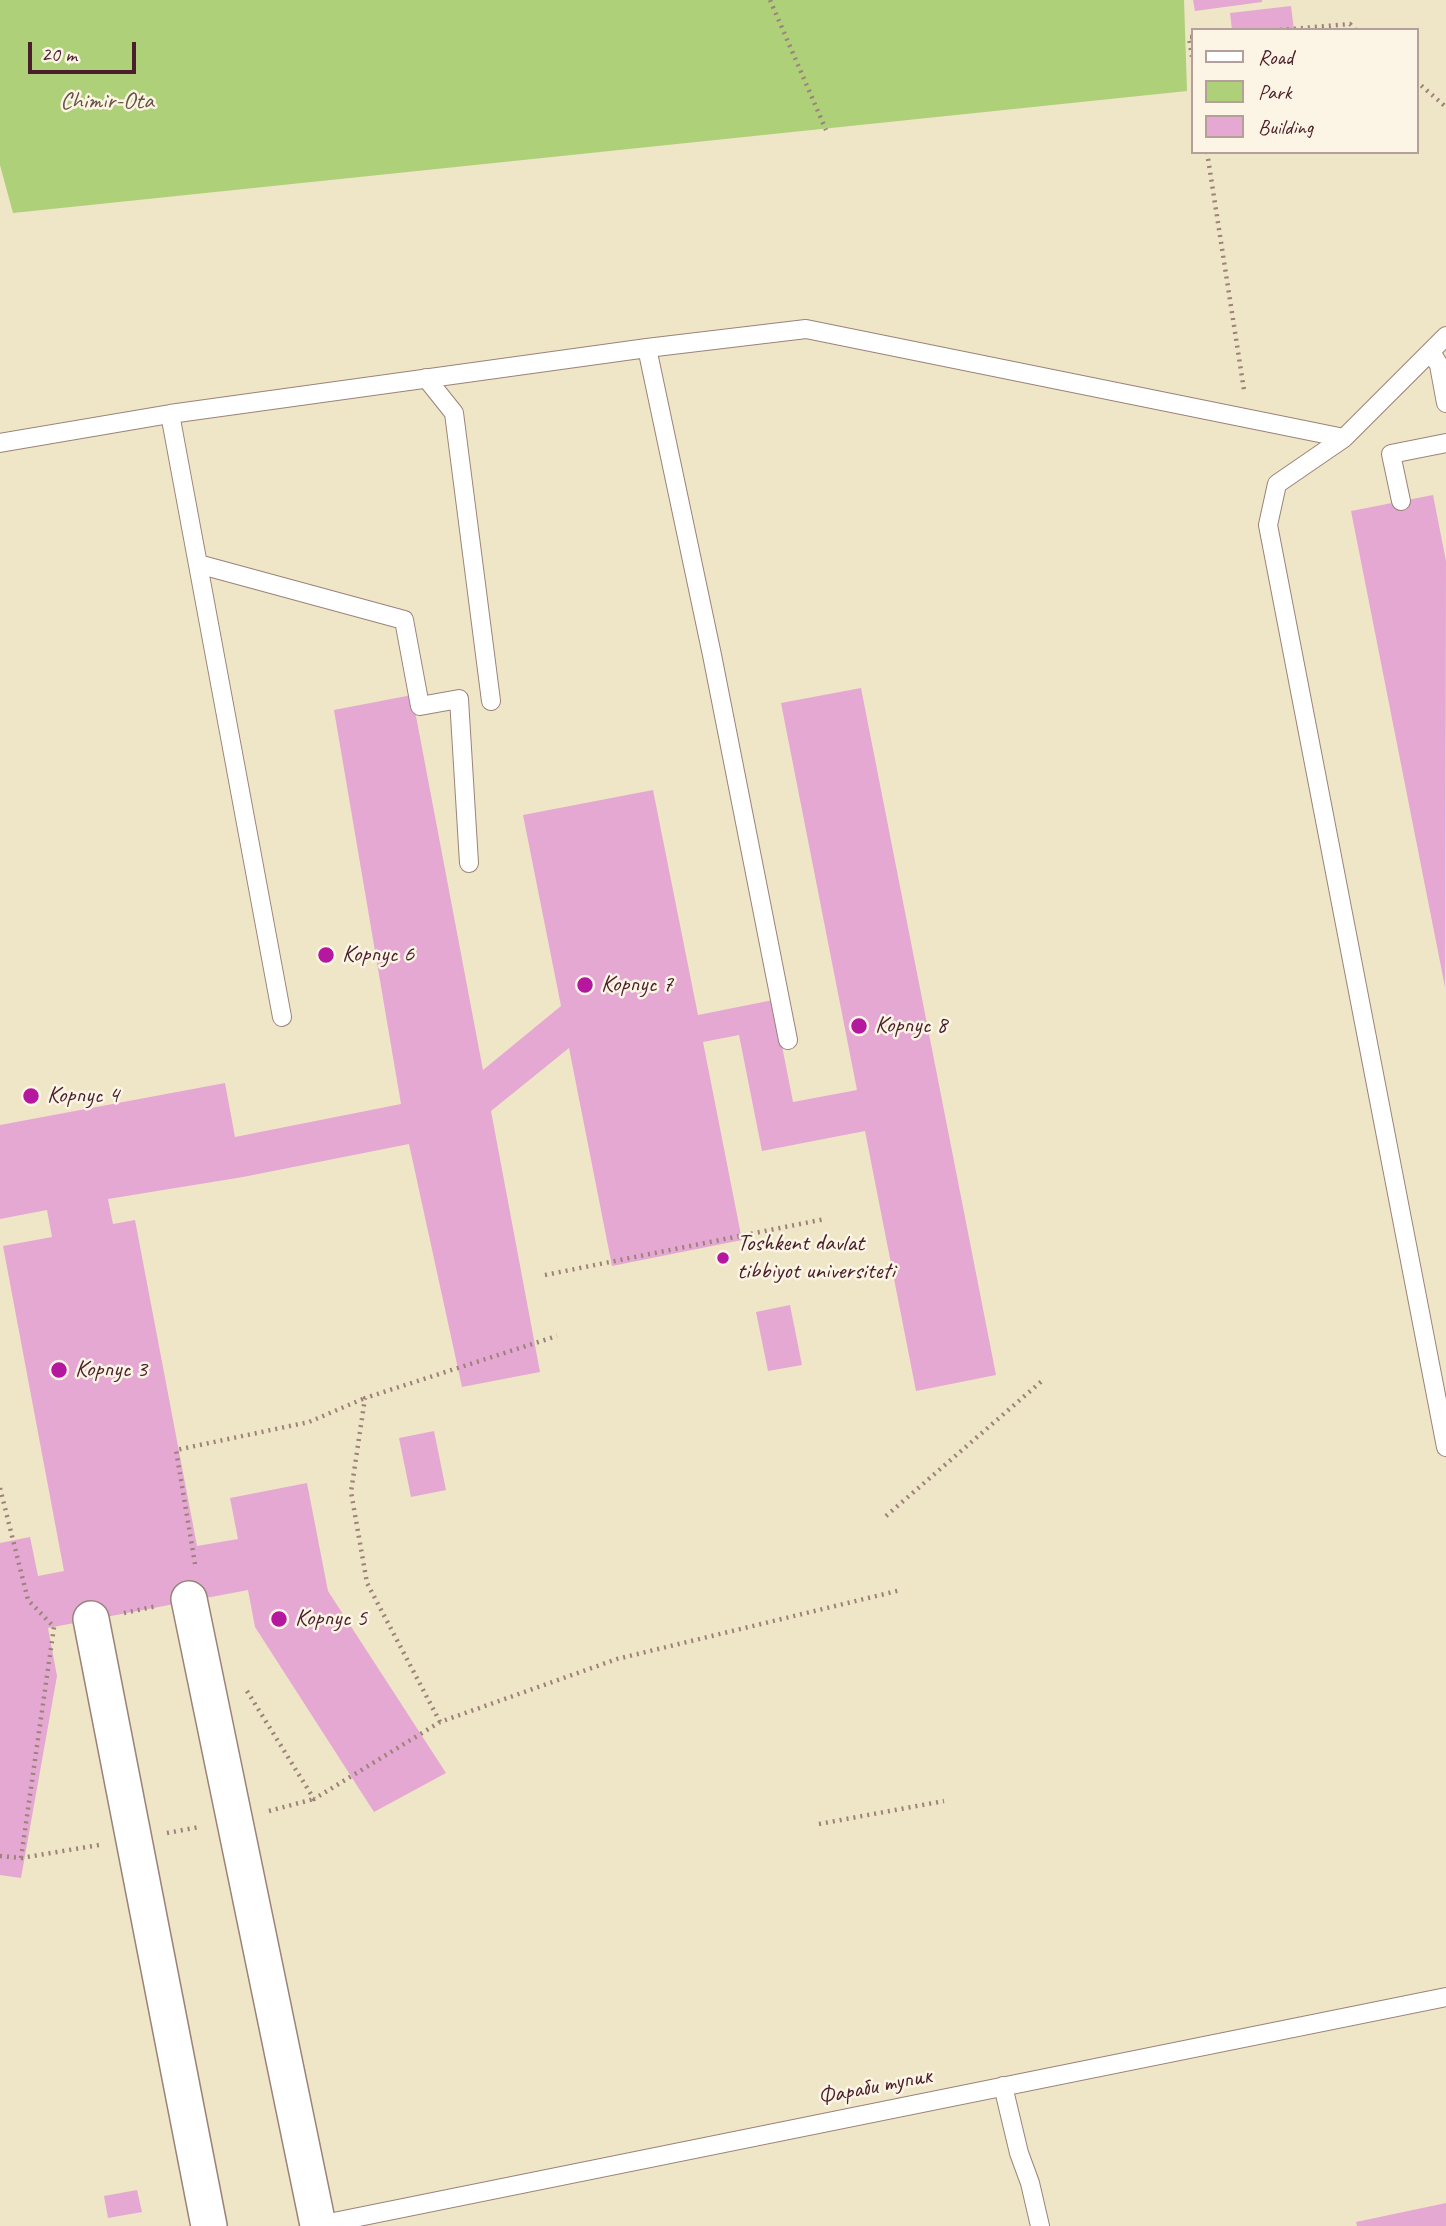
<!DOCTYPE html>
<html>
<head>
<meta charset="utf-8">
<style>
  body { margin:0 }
  #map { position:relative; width:1446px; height:2226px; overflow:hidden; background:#eee6c7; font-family:Caveat,sans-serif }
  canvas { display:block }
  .legend { position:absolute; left:1191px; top:28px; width:228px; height:126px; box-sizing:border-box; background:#fcf5e5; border:2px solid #b59f9b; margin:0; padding:9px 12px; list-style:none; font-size:21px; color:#4a1f2b }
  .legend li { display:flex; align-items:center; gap:14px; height:35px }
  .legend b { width:35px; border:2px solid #b59f9b }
  .scale { position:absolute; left:28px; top:42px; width:108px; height:32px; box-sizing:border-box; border:4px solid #4a1f2b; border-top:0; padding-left:9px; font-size:21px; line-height:24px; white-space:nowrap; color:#4a1f2b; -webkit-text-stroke:5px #fcf5e5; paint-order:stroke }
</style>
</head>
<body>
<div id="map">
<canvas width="1446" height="2226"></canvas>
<ul class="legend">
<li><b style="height:9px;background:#fff"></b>Road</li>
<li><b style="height:19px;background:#aed079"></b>Park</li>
<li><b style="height:19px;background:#e5a8d3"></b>Building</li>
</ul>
<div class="scale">20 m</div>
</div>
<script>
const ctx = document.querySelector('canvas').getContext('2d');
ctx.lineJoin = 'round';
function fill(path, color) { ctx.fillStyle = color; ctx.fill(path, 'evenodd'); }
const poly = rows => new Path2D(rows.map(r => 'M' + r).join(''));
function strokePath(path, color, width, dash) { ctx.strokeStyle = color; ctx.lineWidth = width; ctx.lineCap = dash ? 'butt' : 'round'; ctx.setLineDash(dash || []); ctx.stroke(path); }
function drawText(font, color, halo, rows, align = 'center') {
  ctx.font = font + ' Caveat,sans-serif'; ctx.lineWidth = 5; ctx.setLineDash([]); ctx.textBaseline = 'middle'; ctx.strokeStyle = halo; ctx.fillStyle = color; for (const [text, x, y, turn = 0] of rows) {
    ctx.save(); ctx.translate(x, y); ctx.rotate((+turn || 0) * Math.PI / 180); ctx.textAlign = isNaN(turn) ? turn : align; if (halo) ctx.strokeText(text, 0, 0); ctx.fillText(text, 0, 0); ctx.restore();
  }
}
fill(poly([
  [0,0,1184,0,1187,91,13,213,0,165]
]), '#aed079');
fill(poly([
  [1193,0,1262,0,1262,2,1195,11],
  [1291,6,1294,30,1232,30,1230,13],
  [1433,495,1446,561,1445,987,1351,511],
  [861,688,996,1375,916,1391,865,1131,762,1151,739,1035,703,1042,742,1240,612,1266,569,1048,491,1111,540,1372,462,1387,409,1144,243,1177,108,1199,113,1224,135,1220,197,1546,238,1539,230,1498,307,1483,328,1591,446,1773,374,1812,255,1627,248,1590,48,1628,57,1676,21,1878,0,1875,0,1543,30,1537,38,1576,64,1571,3,1246,52,1237,47,1210,0,1219,0,1125,225,1083,235,1137,401,1104,334,710,412,695,483,1070,561,1006,523,815,653,790,698,1015,773,1000,793,1102,857,1090,781,703],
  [790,1305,802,1365,768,1371,756,1312],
  [434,1431,446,1490,411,1497,399,1438],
  [137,2190,142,2212,108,2218,104,2196],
  [1446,2203,1446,2226,1357,2226,1356,2222]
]), '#e5a8d3');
const lane = poly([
  [1446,336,1344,438,1277,484,1268,525,1446,1447],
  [647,348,712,655,788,1040],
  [1431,352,1439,365,1446,403],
  [426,378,454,413,491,701],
  [170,414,282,1017],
  [0,443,170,414,647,348,806,329,1344,438],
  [1401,501,1391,454,1446,443],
  [198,564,404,620,420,706,459,699,469,863],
  [1003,2086,1019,2153,1030,2183,1040,2226],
  [314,2226,1446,1997]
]);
const street = poly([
  [189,1599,318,2225],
  [91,1619,209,2226]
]);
strokePath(lane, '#9c8279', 20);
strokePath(street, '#9c8279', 38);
strokePath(poly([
  [770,0,826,130],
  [1280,30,1350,24,1356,30],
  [1192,37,1189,37,1192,57],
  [1416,81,1446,107],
  [1207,152,1244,390],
  [545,1275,825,1219],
  [0,1488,28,1600,54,1627],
  [886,1516,1043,1380],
  [195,1564,176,1450,309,1422,365,1398],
  [124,1613,157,1606],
  [247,1691,314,1799,440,1722,617,1659,901,1590],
  [440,1722,367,1583,351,1492,365,1398,557,1336],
  [269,1811,314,1799],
  [819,1824,944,1801],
  [167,1833,199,1827],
  [0,1856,21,1858,99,1845],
  [21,1858,54,1627]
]), '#9c8279', 4.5, [2, 5]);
strokePath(lane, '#fff', 18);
strokePath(street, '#fff', 35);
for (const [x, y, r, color] of [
  [326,955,9,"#b5179e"],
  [585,985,9,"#b5179e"],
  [859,1026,9,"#b5179e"],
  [31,1096,9,"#b5179e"],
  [723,1258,7,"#b5179e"],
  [59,1370,9,"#b5179e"],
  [279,1619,9,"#b5179e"]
]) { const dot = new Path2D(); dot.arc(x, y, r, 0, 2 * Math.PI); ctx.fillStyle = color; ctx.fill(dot); strokePath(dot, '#fcf5e5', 2.5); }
drawText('24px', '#685442', '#fcf5e5', [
  ["Chimir-Ota",107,102]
]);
drawText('24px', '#4a1f2b', '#fcf5e5', [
  ["Корпус 6",342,955],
  ["Корпус 7",601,985],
  ["Корпус 8",875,1026],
  ["Корпус 4",47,1096],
  ["Toshkent davlat",737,1244],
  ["tibbiyot universiteti",737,1272],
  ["Корпус 3",75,1370],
  ["Корпус 5",295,1619]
], 'left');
drawText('24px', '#4a1f2b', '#fcf5e5', [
  ["Фараби тупик",875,2087,-11]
]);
</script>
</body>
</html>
